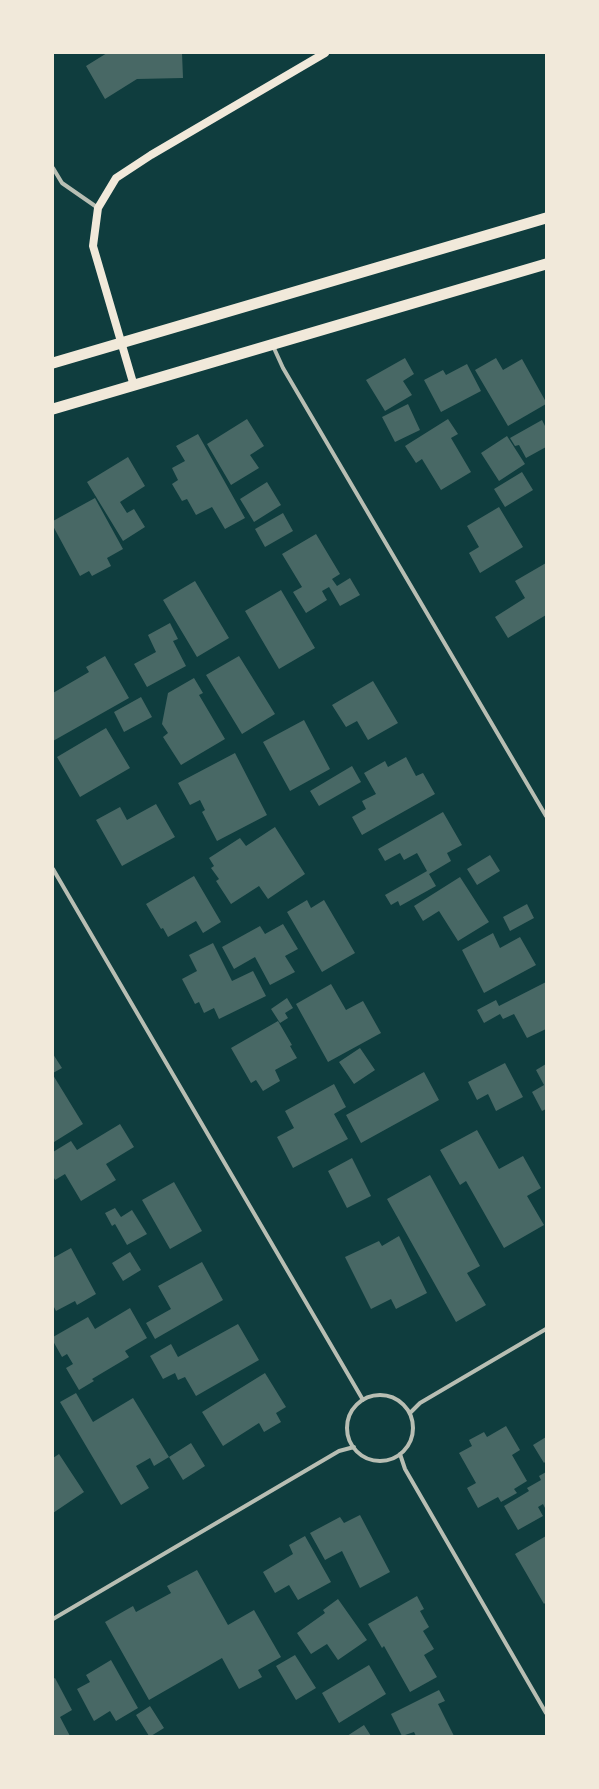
<!DOCTYPE html>
<html>
<head>
<meta charset="utf-8">
<style>
  body { margin:0 }
  #map { position:relative; width:599px; height:1789px; overflow:hidden; background:#0f3d3e; font-family:Helvetica,sans-serif }
  canvas { display:block }
  .frame { position:absolute; inset:0; border:54px solid #f1e9da; pointer-events:none }
</style>
</head>
<body>
<div id="map">
<canvas width="599" height="1789"></canvas>
<div class="frame"></div>
</div>
<script>
const ctx = document.querySelector('canvas').getContext('2d');
ctx.lineJoin = 'round';
function fill(path, color) { ctx.fillStyle = color; ctx.fill(path, 'evenodd'); }
const poly = rows => new Path2D(rows.map(r => 'M' + r).join(''));
function strokePath(path, color, width, dash) { ctx.strokeStyle = color; ctx.lineWidth = width; ctx.lineCap = dash ? 'butt' : 'round'; ctx.setLineDash(dash || []); ctx.stroke(path); }
fill(poly([
  [107,53,182,53,183,78,137,79,105,99,86,66],
  [405,358,414,374,403,381,412,395,385,411,366,380],
  [496,358,503,370,522,359,546,402,546,404,508,426,475,370],
  [467,364,481,391,441,412,424,380,443,370,446,375],
  [408,404,420,430,395,442,382,417],
  [247,419,264,446,250,455,259,468,231,485,207,444],
  [448,419,458,434,451,438,471,472,441,490,422,459,416,463,405,446],
  [542,420,546,428,546,447,526,458,519,445,515,446,510,438],
  [198,434,245,518,225,529,212,507,196,515,187,499,182,501,172,484,178,480,172,468,185,461,176,446],
  [507,436,525,464,499,481,481,453],
  [128,457,145,486,120,502,127,513,134,509,145,527,123,541,87,482],
  [522,472,533,490,505,507,494,489],
  [267,482,281,505,254,522,240,499],
  [95,498,123,549,107,558,111,566,92,576,89,571,80,576,53,526,53,521],
  [499,507,523,547,480,573,469,553,479,547,467,526],
  [283,513,293,531,265,547,255,529],
  [316,534,340,574,332,579,337,586,350,578,360,595,340,606,329,587,322,591,327,600,306,613,293,592,302,587,282,554],
  [546,563,546,615,508,638,495,617,525,598,515,581],
  [195,581,229,638,197,657,163,600],
  [281,590,315,648,279,669,245,611],
  [170,623,178,639,173,641,186,666,147,687,134,664,156,652,148,635],
  [105,656,129,698,53,741,53,693,89,672,86,667],
  [239,656,275,714,242,734,206,675],
  [194,678,203,693,199,695,225,739,181,765,163,737,168,733,162,724,168,693],
  [373,681,398,723,368,740,357,721,346,727,332,705],
  [141,697,152,717,124,732,114,712],
  [304,720,330,769,290,791,263,742],
  [106,728,130,768,80,797,57,757],
  [235,753,267,815,217,841,202,812,205,810,200,800,190,805,178,783],
  [406,757,416,776,423,773,435,794,362,835,352,817,366,809,362,801,376,794,364,773,385,761,388,767],
  [352,766,361,782,319,806,310,791],
  [156,804,175,837,122,866,96,820,120,807,127,820],
  [443,812,462,845,447,853,451,861,429,874,436,886,400,906,398,901,391,905,385,895,427,871,417,853,404,860,400,853,385,861,378,849],
  [275,827,305,874,268,899,259,886,231,904,216,881,219,879,211,868,214,866,209,858,240,838,246,846],
  [490,855,500,871,477,885,467,869],
  [194,876,221,922,203,933,196,921,168,937,163,928,161,929,146,904],
  [460,877,489,922,458,941,439,911,423,921,414,906],
  [307,900,311,908,324,900,355,953,322,972,287,912],
  [527,904,534,918,510,931,503,917],
  [283,924,298,949,285,956,295,972,270,985,255,957,234,969,222,947,260,926,265,934],
  [493,933,500,948,520,937,536,965,484,993,462,950],
  [213,943,232,981,253,971,266,996,219,1019,214,1008,204,1013,199,1002,195,1004,182,979,197,971,189,955],
  [546,982,546,1029,527,1038,514,1014,503,1019,500,1014,484,1023,477,1010,496,1000,499,1006],
  [331,984,346,1010,363,1001,381,1033,328,1062,296,1004],
  [287,998,293,1008,285,1013,288,1018,280,1023,271,1009],
  [278,1021,292,1045,290,1046,297,1058,275,1070,280,1081,263,1091,256,1080,251,1083,231,1048],
  [360,1048,375,1070,354,1084,339,1062],
  [53,1054,62,1068,53,1073],
  [505,1063,523,1097,496,1111,488,1094,477,1100,468,1082],
  [546,1064,546,1109,542,1111,532,1092,544,1085,536,1070],
  [424,1072,439,1100,361,1143,346,1115],
  [53,1075,83,1124,54,1142,53,1141],
  [334,1084,346,1107,334,1114,348,1139,293,1168,277,1137,294,1128,285,1111],
  [120,1124,134,1147,106,1164,116,1180,81,1201,65,1174,55,1180,53,1176,53,1152,71,1141,77,1150],
  [477,1130,499,1169,523,1156,541,1188,527,1196,544,1225,504,1248,466,1181,460,1185,440,1150],
  [352,1158,371,1196,347,1208,328,1171],
  [430,1175,480,1266,467,1273,486,1305,456,1322,387,1199],
  [174,1182,202,1231,170,1249,142,1200],
  [115,1208,121,1217,132,1210,147,1234,127,1245,115,1224,112,1226,105,1213],
  [399,1236,427,1293,396,1309,391,1299,371,1309,345,1257,379,1241,382,1246],
  [71,1248,96,1294,77,1305,75,1301,56,1311,53,1305,53,1258],
  [130,1252,141,1270,123,1281,112,1263],
  [202,1262,223,1300,155,1339,146,1323,171,1309,158,1286],
  [130,1308,147,1338,125,1351,129,1357,92,1379,94,1381,79,1390,66,1368,73,1364,67,1354,62,1357,53,1341,53,1337,88,1317,95,1329],
  [238,1324,259,1360,196,1396,185,1377,178,1380,175,1373,163,1379,150,1356,171,1344,178,1357],
  [265,1373,286,1407,276,1413,281,1422,264,1432,259,1423,223,1446,202,1412],
  [76,1393,93,1422,133,1398,169,1457,154,1466,150,1458,136,1466,149,1488,121,1505,60,1402],
  [506,1426,520,1450,512,1455,527,1481,514,1489,517,1493,501,1502,498,1497,478,1508,467,1488,476,1483,459,1453,472,1446,469,1440,484,1432,487,1437],
  [546,1437,546,1461,544,1463,533,1445],
  [191,1443,205,1466,183,1480,169,1457],
  [59,1454,84,1492,53,1513,53,1458],
  [546,1472,546,1510,543,1504,538,1507,543,1516,518,1530,504,1506,529,1491,527,1488,541,1480,539,1476],
  [360,1515,390,1572,360,1588,342,1551,325,1560,310,1533,340,1517,344,1523],
  [305,1536,331,1582,298,1600,289,1585,275,1593,263,1572,293,1554,289,1545],
  [546,1536,546,1602,544,1604,515,1554],
  [197,1570,228,1625,254,1610,281,1657,258,1670,262,1677,239,1689,222,1658,149,1700,105,1622,133,1606,136,1612,171,1593,167,1586],
  [417,1596,424,1609,420,1611,429,1627,423,1631,434,1649,424,1655,437,1677,410,1692,384,1646,382,1648,368,1624],
  [338,1599,367,1640,338,1660,327,1644,311,1654,297,1633,325,1613,323,1610],
  [295,1655,316,1688,296,1700,276,1666],
  [111,1660,138,1708,116,1721,110,1711,94,1721,77,1689,90,1682,86,1675],
  [369,1665,386,1694,339,1723,322,1693],
  [55,1678,72,1710,60,1717,70,1736,53,1736,53,1679],
  [439,1690,445,1701,438,1704,454,1736,416,1736,414,1732,402,1736,391,1714],
  [150,1706,164,1728,151,1736,149,1736,136,1715],
  [364,1725,371,1736,347,1736]
]), '#486865');
strokePath(poly([
  [53,168,62,183,98,208],
  [273,346,283,368,546,816],
  [53,869,363,1400],
  '347 1428a33 33 0 1 1 66 0a33 33 0 1 1-66 0Z',
  [410,1413,420,1403,546,1329],
  [400,1454,405,1469,546,1713],
  [53,1619,339,1451,354,1447]
]), '#b8beb3', 4);
strokePath(poly([
  [134,386,93,246,98,208,116,178,151,155,325,53]
]), '#f1e9da', 8);
strokePath(poly([
  [53,363,546,218],
  [53,409,546,264]
]), '#f1e9da', 11);
</script>
</body>
</html>
